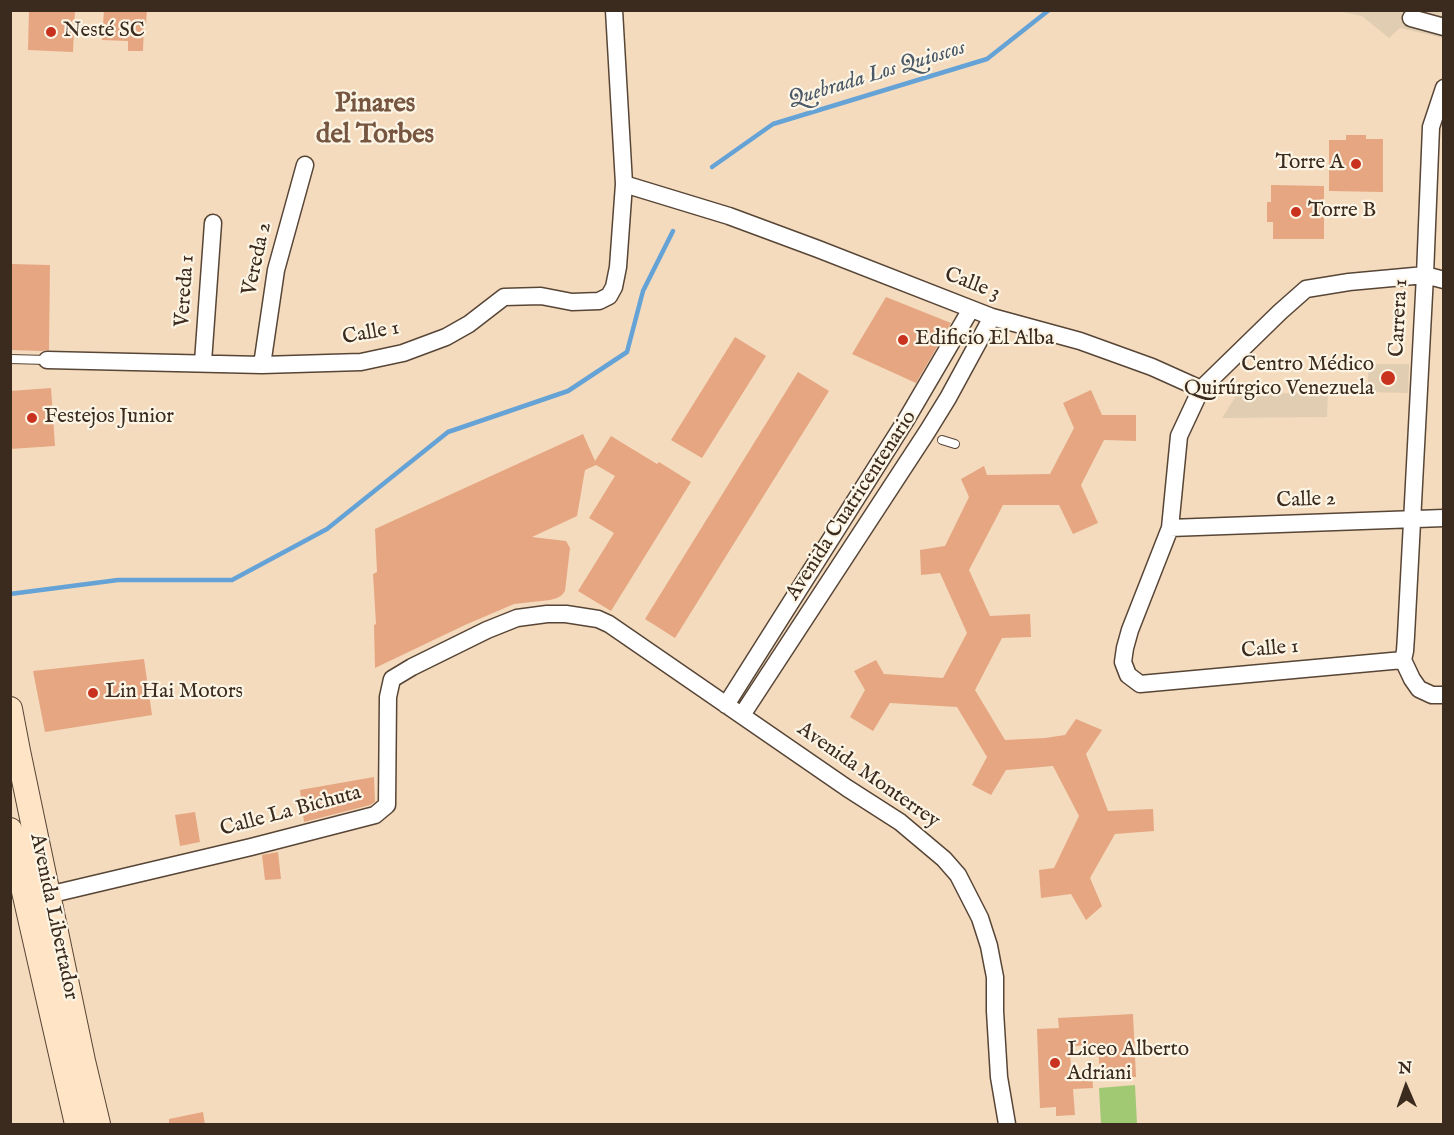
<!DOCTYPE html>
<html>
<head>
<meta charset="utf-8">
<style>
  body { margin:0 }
  #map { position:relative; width:1454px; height:1135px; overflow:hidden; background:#f4dbbe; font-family:"IM FELL English",serif }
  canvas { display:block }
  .frame { position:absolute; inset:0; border:12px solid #3b2a1e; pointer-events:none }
  .north { position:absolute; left:1376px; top:1057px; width:60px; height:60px; -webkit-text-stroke:4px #fcf5e5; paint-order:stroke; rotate:358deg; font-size:16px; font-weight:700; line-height:24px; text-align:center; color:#3b2a1e }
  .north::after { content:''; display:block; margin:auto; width:21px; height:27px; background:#3b2a1e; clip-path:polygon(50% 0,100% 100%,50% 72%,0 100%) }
</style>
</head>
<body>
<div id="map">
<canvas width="1454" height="1135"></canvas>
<div class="frame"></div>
<div class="north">N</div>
</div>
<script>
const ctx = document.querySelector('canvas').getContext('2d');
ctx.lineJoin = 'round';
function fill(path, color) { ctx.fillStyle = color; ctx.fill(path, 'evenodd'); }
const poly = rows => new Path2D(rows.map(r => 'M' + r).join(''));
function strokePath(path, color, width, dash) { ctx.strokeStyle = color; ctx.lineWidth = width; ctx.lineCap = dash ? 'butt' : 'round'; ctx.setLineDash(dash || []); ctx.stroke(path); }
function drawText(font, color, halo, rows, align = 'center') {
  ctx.font = font + ' "IM FELL English",serif'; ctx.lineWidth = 4.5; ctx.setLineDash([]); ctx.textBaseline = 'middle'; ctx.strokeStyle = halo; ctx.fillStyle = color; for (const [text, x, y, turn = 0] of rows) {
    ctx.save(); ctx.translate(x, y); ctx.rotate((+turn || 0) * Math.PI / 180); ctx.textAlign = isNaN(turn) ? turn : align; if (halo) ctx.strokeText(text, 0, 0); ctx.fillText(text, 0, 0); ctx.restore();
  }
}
fill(poly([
  [1338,11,1443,11,1443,38,1400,28,1389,38,1362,16],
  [1368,364,1409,364,1408,393,1368,392],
  [1307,392,1328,392,1327,417,1222,418,1236,396]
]), '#e1cdb1');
fill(poly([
  [1135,1085,1137,1124,1101,1124,1099,1088]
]), '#a1c974');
strokePath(poly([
  [712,167,773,124,987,59,1049,10],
  [10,594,118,580,232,580,327,529,448,432,568,391,627,352,643,291,673,231]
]), '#65a2d6', 4.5);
fill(poly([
  [29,10,75,10,73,52,28,50],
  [104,10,147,10,146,24,144,23,143,51,128,51,128,41,102,40],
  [1346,135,1366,135,1366,139,1383,139,1383,192,1329,191,1329,140,1346,140],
  [1271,185,1324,186,1324,239,1273,239,1273,222,1267,222,1267,202,1271,202],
  [10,264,50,265,49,350,42,351,10,350],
  [886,297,951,323,916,383,852,354],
  [735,337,766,356,702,458,671,440],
  [798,372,829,391,675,638,645,619],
  [51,388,55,446,10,449,10,391],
  [1091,390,1102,415,1136,415,1136,441,1104,440,1081,485,1098,523,1073,534,1059,505,1003,505,969,570,990,616,1030,614,1031,637,1002,638,975,690,1005,740,1045,738,1065,735,1076,719,1102,730,1086,754,1108,811,1153,809,1154,831,1115,834,1090,878,1102,906,1086,920,1071,894,1041,898,1039,870,1054,868,1079,816,1053,766,1006,770,991,795,972,785,987,757,957,707,890,703,873,731,850,717,865,690,854,671,876,660,884,674,943,678,967,633,940,573,921,575,920,550,945,546,969,497,961,479,984,466,987,475,1050,474,1074,428,1063,403],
  [583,434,595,461,611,436,657,464,659,462,691,482,611,611,578,591,614,533,589,518,615,476,596,465,585,470,577,516,532,537,566,541,570,548,565,591,562,595,557,598,550,600,514,604,465,625,375,668,374,625,376,624,373,574,377,572,375,529],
  [144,659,152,715,45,732,33,671],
  [374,777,375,802,370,805,304,822,300,790],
  [195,812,200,842,180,846,175,815],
  [278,852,281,879,265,880,262,855],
  [1133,1014,1136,1077,1100,1078,1098,1045,1070,1046,1071,1071,1092,1070,1093,1088,1073,1089,1075,1115,1056,1116,1056,1107,1040,1108,1037,1029,1059,1028,1058,1018],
  [203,1112,205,1125,169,1125,169,1119]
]), '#e5a681');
const service = poly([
  [10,359,47,360],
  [942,440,955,444]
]);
const minor = poly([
  [1411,18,1444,27],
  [624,184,729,216,818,249,992,317,1080,341,1152,367,1201,389],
  [47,360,262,365,361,362,403,353,446,337,469,324,504,297,541,296,572,302,599,301,609,296,614,287,618,267,624,184,614,10],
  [203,362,213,223],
  [262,365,276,270,305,165],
  [1170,528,1444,518],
  [1403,660,1140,684,1128,675,1123,662,1125,648,1130,630,1170,528,1179,436,1201,389,1280,312,1306,289,1349,282,1425,275,1444,280],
  [1403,660,1405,651,1406,636,1425,275,1431,127,1444,88],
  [1403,660,1412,679,1419,689,1432,695,1444,695],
  [726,705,906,420,971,309],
  [742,715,927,432,948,398,992,317],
  [48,895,251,847,375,815,387,805,388,697,392,679,412,667,487,630,517,618,547,614,566,614,598,619,609,624,847,788,900,822,944,859,958,875,980,918,989,946,993,967,995,977,995,1011,999,1077,1007,1124]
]);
const secondary = poly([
  [10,709,18,751,83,1061,98,1124],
  [10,830,77,1124]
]);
strokePath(service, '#574536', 10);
strokePath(minor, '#574536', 19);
strokePath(secondary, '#574536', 26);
strokePath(service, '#fff', 8);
strokePath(minor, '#fff', 16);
strokePath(secondary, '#ffe4c6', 24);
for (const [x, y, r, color] of [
  [51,32,6,"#c8321e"],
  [1356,164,6,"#c8321e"],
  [1296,212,6,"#c8321e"],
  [903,340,6,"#c8321e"],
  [1388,378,8,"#c8321e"],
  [32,418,6,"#c8321e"],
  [93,693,6,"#c8321e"],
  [1055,1063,6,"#c8321e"]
]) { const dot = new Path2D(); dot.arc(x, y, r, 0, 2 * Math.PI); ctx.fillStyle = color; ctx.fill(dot); strokePath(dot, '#fcf5e5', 2); }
drawText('21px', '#3b2a1e', '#fcf5e5', [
  ["Nesté SC",63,32],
  ["Torre A",1344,164,"right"],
  ["Torre B",1308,212],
  ["Edificio El Alba",915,340],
  ["Centro Médico",1374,366,"right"],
  ["Quirúrgico Venezuela",1374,390,"right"],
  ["Festejos Junior",44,418],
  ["Lin Hai Motors",105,693],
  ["Liceo Alberto",1067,1051],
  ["Adriani",1067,1075]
], 'left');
drawText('21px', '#3b2a1e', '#fcf5e5', [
  ["Vereda 2",258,259,-78],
  ["Calle 3",972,285,21],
  ["Vereda 1",186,291,-86],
  ["Carrera 1",1400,318,-87],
  ["Calle 1",371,334,-10],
  ["Calle 2",1306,501,-2],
  ["Avenida Cuatricentenario",852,506,-57],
  ["Calle 1",1270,650,-5],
  ["Avenida Monterrey",868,776,35],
  ["Calle La Bichuta",291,812,-15],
  ["Avenida Libertador",53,917,78]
]);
drawText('italic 22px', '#4c5a68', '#fcf5e5', [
  ["Quebrada Los Quioscos",877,75,-17]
]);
drawText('bold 27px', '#765541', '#fcf5e5', [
  ["Pinares",375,105],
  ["del Torbes",375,136]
]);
</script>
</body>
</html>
